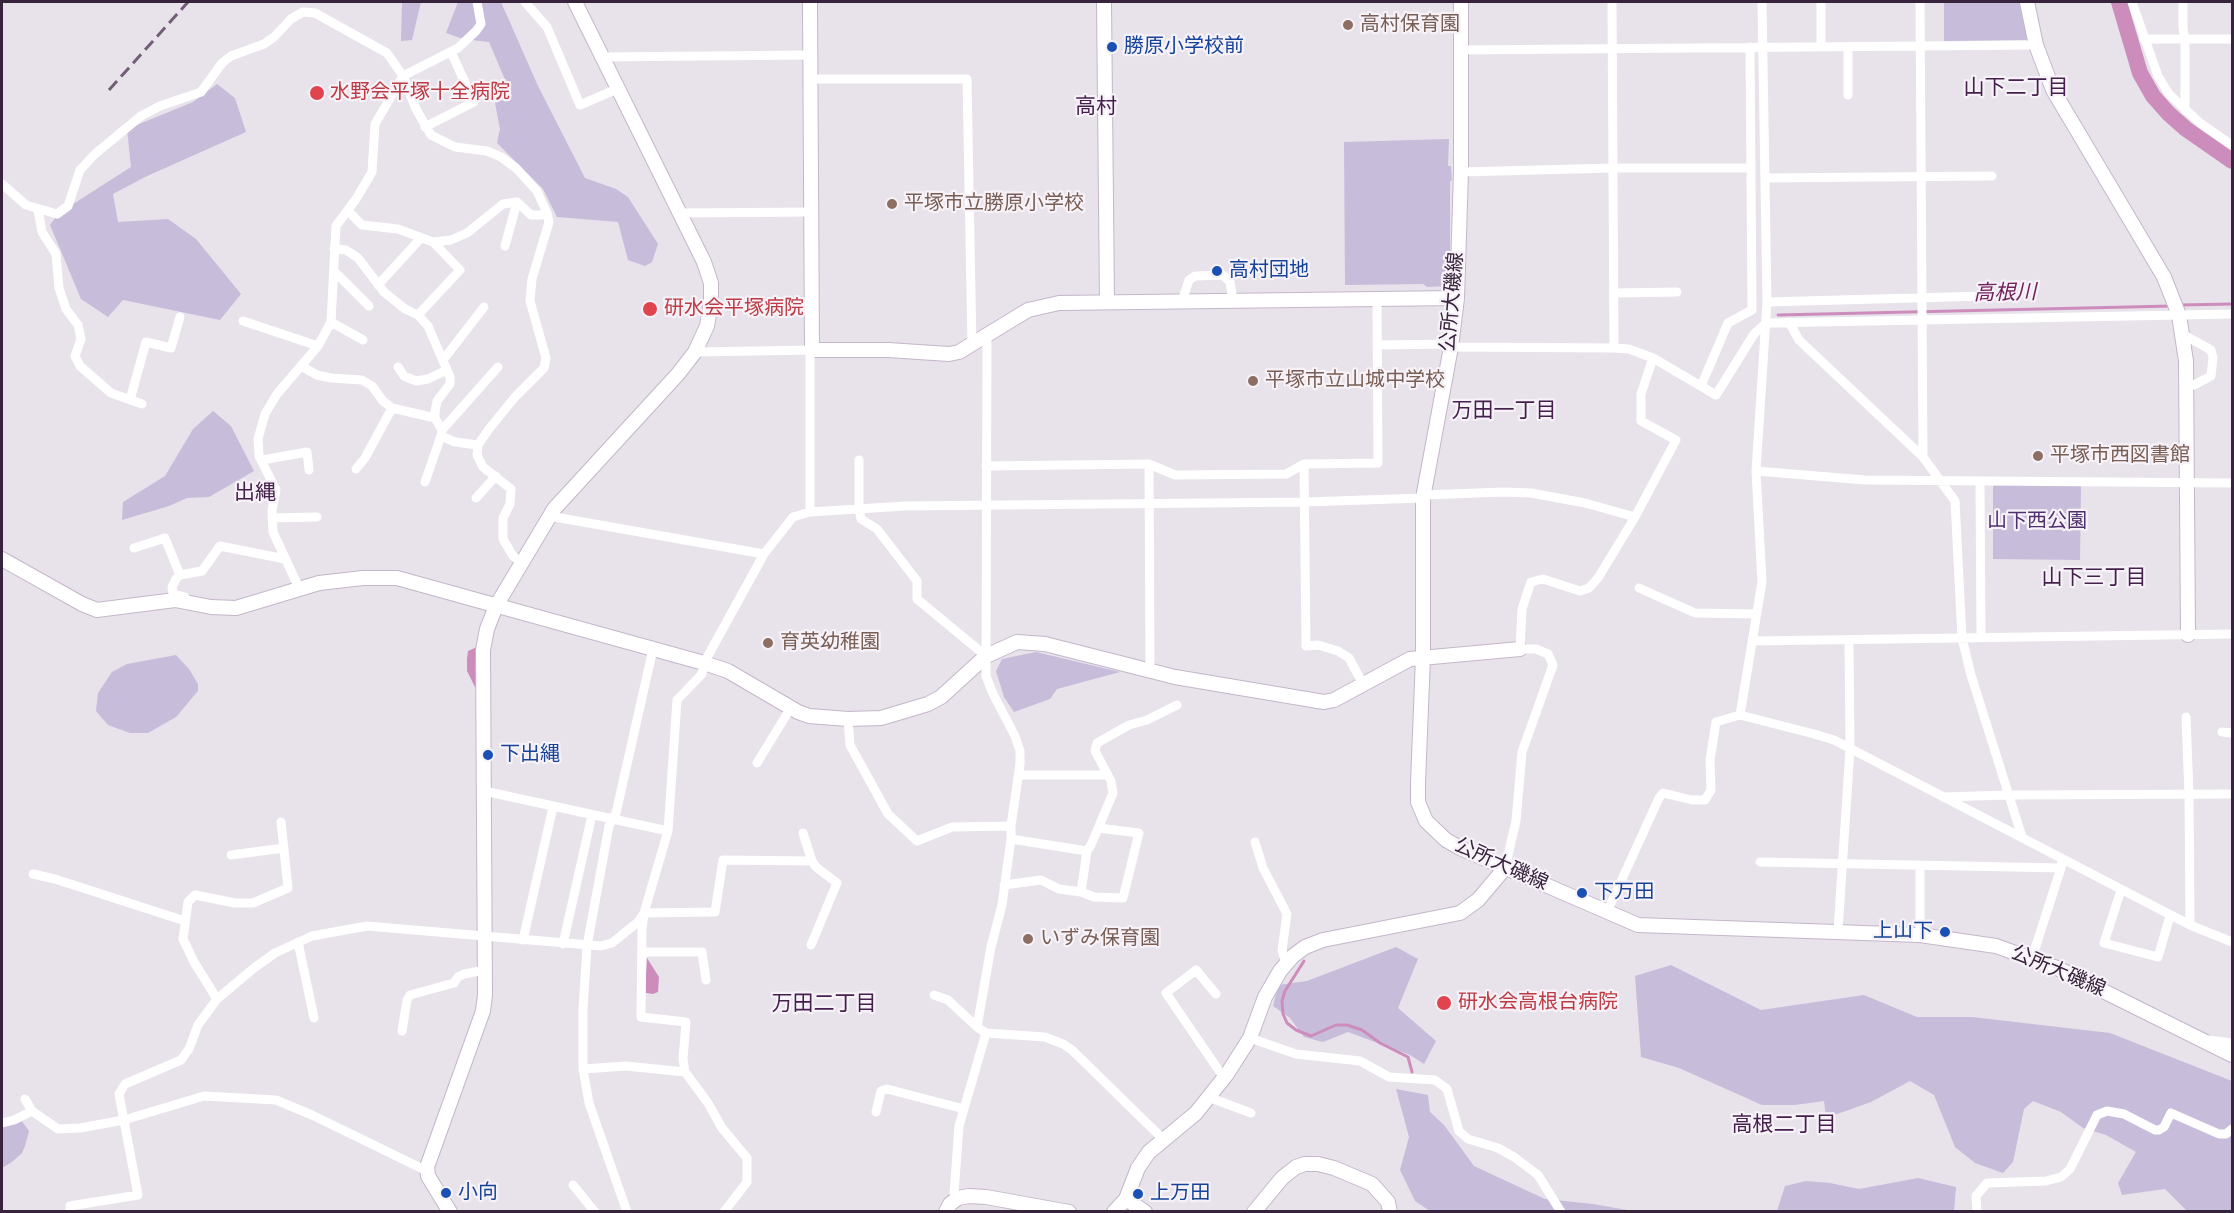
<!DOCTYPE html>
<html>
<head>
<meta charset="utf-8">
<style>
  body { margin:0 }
  #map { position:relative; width:2234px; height:1213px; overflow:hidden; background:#e8e2eb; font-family:"Roboto Condensed",sans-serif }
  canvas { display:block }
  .frame { position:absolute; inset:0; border:3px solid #37233b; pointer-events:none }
</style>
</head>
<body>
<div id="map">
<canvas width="2234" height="1213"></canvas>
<div class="frame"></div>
</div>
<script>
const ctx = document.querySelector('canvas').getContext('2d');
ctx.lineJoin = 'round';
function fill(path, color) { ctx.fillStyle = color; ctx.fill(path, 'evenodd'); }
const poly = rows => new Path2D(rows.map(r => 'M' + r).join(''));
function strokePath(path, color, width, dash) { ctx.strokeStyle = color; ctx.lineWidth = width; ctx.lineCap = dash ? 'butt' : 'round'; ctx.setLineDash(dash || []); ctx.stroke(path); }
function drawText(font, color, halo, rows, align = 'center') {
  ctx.font = font + ' "Roboto Condensed","Noto Sans JP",sans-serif'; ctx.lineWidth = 4.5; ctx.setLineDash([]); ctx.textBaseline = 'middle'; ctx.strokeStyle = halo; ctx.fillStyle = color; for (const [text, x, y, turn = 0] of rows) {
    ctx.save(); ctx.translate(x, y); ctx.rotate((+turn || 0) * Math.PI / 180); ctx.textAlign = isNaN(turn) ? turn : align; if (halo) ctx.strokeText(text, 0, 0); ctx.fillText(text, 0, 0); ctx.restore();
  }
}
fill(poly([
  [402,2,421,2,412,40,401,41],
  [458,2,501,2,538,86,585,178,616,189,628,197,658,244,652,262,645,266,628,260,618,222,557,217,543,189,497,143,500,129,495,103,512,96,489,42,463,39,446,33],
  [1944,2,2021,2,2027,40,1944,41],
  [217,84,235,98,246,132,145,177,113,194,118,222,168,219,196,239,241,294,220,320,123,300,108,317,81,299,50,225,59,213,131,167,127,129,193,102],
  [1449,139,1448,166,1451,166,1452,180,1450,182,1450,284,1448,286,1427,287,1423,284,1345,285,1344,142],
  [213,411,231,426,254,471,209,497,187,498,169,506,122,520,123,502,165,476,193,429],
  [1993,485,2081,485,2080,560,1993,559],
  [1036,652,1120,672,1057,689,1050,699,1014,712,1004,697,996,671,1002,659],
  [176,655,189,669,198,684,198,691,176,717,148,733,130,733,108,725,96,711,98,693,112,672,127,664],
  [1396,947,1418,959,1398,1008,1436,1041,1424,1064,1410,1055,1348,1032,1323,1042,1304,1037,1290,1018,1273,1006,1278,985,1307,981],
  [1671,965,1761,1010,1864,995,1917,1017,1972,1017,2110,1033,2232,1081,2232,1211,2187,1211,2165,1189,2122,1195,2118,1183,2136,1152,2106,1135,2083,1128,2061,1112,2033,1101,2024,1109,2013,1162,2003,1173,1975,1163,1955,1147,1934,1095,1910,1081,1871,1102,1826,1118,1824,1101,1795,1105,1762,1105,1679,1068,1641,1057,1635,976],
  [1396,1089,1428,1095,1430,1112,1444,1125,1474,1166,1545,1199,1593,1204,1633,1211,1430,1211,1415,1201,1400,1170,1409,1137],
  [21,1120,29,1131,25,1146,22,1153,12,1162,2,1168,2,1123],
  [1918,1178,1956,1187,1954,1211,1777,1211,1785,1186,1806,1181,1830,1183,1859,1189]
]), '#c8bcdb');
fill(poly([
  [479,646,478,693,467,671,467,659,468,651],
  [647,958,659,977,658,992,653,994,646,993,645,990]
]), '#cd8dbc');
strokePath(poly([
  [2179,305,2232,304],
  [1778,315,2172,306],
  [1304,961,1285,991,1282,1001,1283,1014,1287,1023,1296,1030,1311,1036,1336,1025,1347,1025,1362,1030,1380,1043,1408,1057,1412,1072]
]), '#cd8dbc', 3);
strokePath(poly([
  [2119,2,2140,73,2153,96,2168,113,2186,129,2232,161]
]), '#cd8dbc', 16);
const secondary = poly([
  [810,2,812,350,888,350,949,354,959,352,1028,310,1059,303,1457,298],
  [1104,2,1107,302],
  [1461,2,1461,172,1457,298,1451,347,1423,498,1423,657,1418,783,1418,802,1426,821,1446,840,1460,848,1638,925,1920,935,1996,946,2057,968,2232,1055],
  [2027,2,2036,45,2053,90,2164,277,2179,315,2186,361,2188,635],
  [2,559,82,604,97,610,175,600,211,607,236,608,319,583,363,578,397,578,704,663,728,671,798,712,809,716,848,719,881,718,928,704,941,697,986,656,1017,642,1045,644,1175,677,1324,702,1334,700,1410,659,1520,649],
  [1126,1199,1145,1212],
  [450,1212,428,1176,427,1167,483,1011,485,995,483,650,487,629,496,606,554,509,678,374,695,352,707,326,711,302,711,283,704,262,575,2],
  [946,1212,950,1204,958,1198,969,1196,986,1197,1069,1212],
  [1114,1212,1126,1199,1138,1168,1149,1152,1196,1113,1227,1074,1250,1038,1265,997,1280,971,1293,956,1305,947,1323,940,1460,913,1478,900,1505,868],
  [1254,1212,1282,1178,1296,1167,1305,1164,1318,1164,1334,1168,1372,1184,1388,1202,1390,1212]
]);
strokePath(secondary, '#c5b6ca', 16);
strokePath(poly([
  [525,2,547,27,580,105,617,89],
  [1821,2,1821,47],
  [1920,2,1923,457],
  [2132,2,2158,76,2169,94,2200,123,2232,145],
  [2183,2,2183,28,2185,39,2185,110],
  [2144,39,2232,39],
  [1848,47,1848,95],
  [1461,50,2036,45],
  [601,57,810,55],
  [810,79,967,79,972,346],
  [425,127,474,102,451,52],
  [1461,172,1613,168,1751,168],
  [1765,178,1992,176],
  [2,184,26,205,57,214,68,206,80,170,95,154,141,116,160,106,201,92,222,63,231,56,264,44,274,37,291,19,303,12,315,13,387,53,403,76,416,109,431,135,455,147,487,151,501,157,516,168,537,191,547,213,549,222,532,279,530,301,546,358,544,368,515,397,489,429,478,445,477,455,483,467,511,489,510,504,503,518,503,539,513,556,521,562],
  [38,210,42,232,56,254,59,288,66,309,78,325,81,339,75,356,80,366,111,393,142,404],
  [348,211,362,225,398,229,433,242,460,270,418,315],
  [680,213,810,212],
  [433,242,451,240,467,233,503,204,517,202,531,215,541,215,547,213],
  [505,246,517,202],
  [334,249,346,250,358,258,384,292,405,309,418,315,428,326,450,377,450,384,437,401,435,412,435,418,442,430,441,436,455,442,478,445],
  [334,271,369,306],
  [378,285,421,238],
  [1614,293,1677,292],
  [1182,301,1189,280,1195,276,1223,275,1230,282,1233,300],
  [1767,302,1985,296],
  [243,321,318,346],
  [331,322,363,340],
  [1789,322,1799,340,1923,457,1955,501,1962,638,1971,675,2022,837],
  [2184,335,2211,350,2213,358,2211,376,2194,385,2186,385],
  [987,336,986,676,993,694,1015,736,1020,751,1020,764,1011,826,1011,839,1002,905,991,947,977,1027,986,1033,1045,1037,1063,1044,1072,1050,1163,1139],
  [1377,345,1452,344],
  [1451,347,1614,348,1612,2],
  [1614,348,1629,349,1653,358,1716,395,1754,334,1766,323,2232,314],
  [810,350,810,512],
  [695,352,812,350],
  [443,360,484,307],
  [301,366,317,375,331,378,362,380,372,386,383,401,392,408,435,418],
  [398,367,404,376,416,381,428,379,447,370],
  [1701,386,1728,323,1752,310,1750,47],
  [130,400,146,342,171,348,180,317],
  [442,430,498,367],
  [262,460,307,452,309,470],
  [859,460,859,509,861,519,877,529,917,581,917,599,986,656],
  [1149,464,1150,671],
  [1304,464,1306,646,1318,645,1338,651,1349,658,1363,684],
  [986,466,1149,464,1175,475,1286,474,1304,464,1378,463,1377,299],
  [356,469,365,458,392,408],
  [1756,471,1865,480,2232,483],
  [425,482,441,436],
  [1980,482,1981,637],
  [1424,495,1503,492,1531,493,1585,503,1635,517],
  [476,498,496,476],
  [549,516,764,554],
  [272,518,317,517],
  [134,548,165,538,180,575],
  [299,588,273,532,272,510,276,490,259,456,258,439,265,414,277,394,318,346,331,322,336,226,356,199,372,172,375,124,403,76,458,48,476,31,481,24,477,2],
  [1639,588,1695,613,1757,614],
  [185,597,173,594,172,587,176,579,180,575,202,571,220,546,285,559],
  [1753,641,2232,634],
  [1740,715,1762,582,1756,471,1767,302,1762,2],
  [2186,717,2189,794,2190,925],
  [848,719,850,745,888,814,917,841,952,827,1011,826],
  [2222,732,2232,733],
  [757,763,790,709],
  [1019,775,1108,775],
  [484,791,668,831],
  [1943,797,2008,795,2232,794],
  [803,833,812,861],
  [1011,839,1087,851],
  [1255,842,1263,868,1287,914,1282,950,1286,963],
  [231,855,284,848],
  [1760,862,2061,868,2062,860],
  [1920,866,1920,935],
  [1505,868,1516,821,1522,752,1553,665,1548,654,1536,649,1520,649,1522,609,1531,582,1543,579,1580,591,1589,588,1598,578,1635,517,1676,440,1641,421,1641,394,1653,358],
  [33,874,55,879,185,921],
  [1004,885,1041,880,1059,889,1081,892,1087,851,1091,845,1113,793,1111,781,1095,751,1097,743,1129,725,1147,720,1177,705],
  [2121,890,2104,943,2158,957,2170,916],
  [1081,892,1094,897,1123,898,1139,833,1098,828],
  [1607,912,1659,798,1663,793,1692,800,1705,800,1711,790,1710,760,1716,722,1740,715,1814,734,1834,740,2190,925,2232,942],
  [1838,931,1850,749,1849,640],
  [523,940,553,807],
  [298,942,314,1018],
  [563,944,592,815],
  [642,952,702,952,706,980],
  [2032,958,2061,868],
  [1216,994,1196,970,1166,993,1224,1078],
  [934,995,948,1000,977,1027],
  [217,999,194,962,183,939,188,902,195,895,235,903,253,903,288,888,281,822],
  [402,1031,407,1000,410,995,454,983,458,977,464,974,485,970],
  [1250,1038,1296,1054,1360,1061,1389,1077,1435,1080,1447,1089,1459,1131,1468,1139,1498,1148,1514,1157,1538,1175,1561,1212],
  [2209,1040,2232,1043],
  [583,1069,626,1066,685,1072],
  [1208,1097,1251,1113],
  [25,1099,32,1111,58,1129,80,1128,124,1120,204,1096,276,1100,312,1115,427,1171],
  [876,1112,881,1091,887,1089,964,1109],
  [2,1123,14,1120,32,1111],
  [573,1185,595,1212],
  [958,1198,954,1193,959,1126,986,1033],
  [70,1212,70,1206,138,1195,119,1094,125,1084,181,1060,189,1049,198,1025,217,999,254,968,275,953,312,936,367,926,601,946,612,943,638,922,644,913,668,831,677,700,702,674,704,663,764,554,793,517,810,512,905,506,1305,502,1423,498],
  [627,1212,589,1103,583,1069,583,1009,587,946,609,826,616,813,653,649],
  [724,1212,747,1182,747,1158,722,1128,708,1103,685,1072,683,1059,686,1022,641,1017,642,929,644,913,715,912,723,860,812,861,816,867,837,883,811,945],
  [1977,1212,1976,1196,1987,1183,2046,1181,2061,1177,2070,1169,2097,1115,2107,1111,2124,1114,2155,1130,2159,1130,2164,1127,2171,1113,2219,1134,2226,1134,2232,1129]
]), '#fff', 9);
strokePath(secondary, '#fff', 14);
strokePath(poly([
  [109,90,188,2]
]), '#735e77', 3, [12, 6]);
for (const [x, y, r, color] of [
  [1348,25,6,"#8d6e63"],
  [1112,47,6,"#1a4fb4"],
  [317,93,8,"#e0444e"],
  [892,204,6,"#8d6e63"],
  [1217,271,6,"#1a4fb4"],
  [650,309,8,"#e0444e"],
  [1253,381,6,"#8d6e63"],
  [2038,456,6,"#8d6e63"],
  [768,643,6,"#8d6e63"],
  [488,755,6,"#1a4fb4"],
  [1582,893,6,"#1a4fb4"],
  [1945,932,6,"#1a4fb4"],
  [1028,939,6,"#8d6e63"],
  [1444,1003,8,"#e0444e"],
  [446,1193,6,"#1a4fb4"],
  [1138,1194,6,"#1a4fb4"]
]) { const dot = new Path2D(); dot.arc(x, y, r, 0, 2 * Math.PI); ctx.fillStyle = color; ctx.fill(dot); strokePath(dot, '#f6f2f8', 2); }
drawText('20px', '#785e54', '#f6f2f8', [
  ["高村保育園",1360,25],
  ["平塚市立勝原小学校",904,204],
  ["平塚市立山城中学校",1265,381],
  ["平塚市西図書館",2050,456],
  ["育英幼稚園",780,643],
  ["いずみ保育園",1040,939]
], 'left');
drawText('20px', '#164399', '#f6f2f8', [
  ["勝原小学校前",1124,47],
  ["高村団地",1229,271],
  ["下出縄",500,755],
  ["下万田",1594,893],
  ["上山下",1933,932,"right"],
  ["小向",458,1193],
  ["上万田",1150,1194]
], 'left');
drawText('20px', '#be3a42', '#f6f2f8', [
  ["水野会平塚十全病院",330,93],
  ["研水会平塚病院",664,309],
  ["研水会高根台病院",1458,1003]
], 'left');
drawText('20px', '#37233b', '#f6f2f8', [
  ["公所大磯線",1453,302,-85],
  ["公所大磯線",1501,865,24],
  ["公所大磯線",2058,972,23]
]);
drawText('20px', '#50306f', '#f6f2f8', [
  ["山下西公園",2037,522]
]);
drawText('21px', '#46204c', '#f6f2f8', [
  ["山下二丁目",2016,89],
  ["高村",1096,108],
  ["万田一丁目",1504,412],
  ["出縄",255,494],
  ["山下三丁目",2094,579],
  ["万田二丁目",824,1005],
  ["高根二丁目",1784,1126]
]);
drawText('italic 21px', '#73215c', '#f6f2f8', [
  ["高根川",2005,294,-1]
]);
</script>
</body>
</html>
